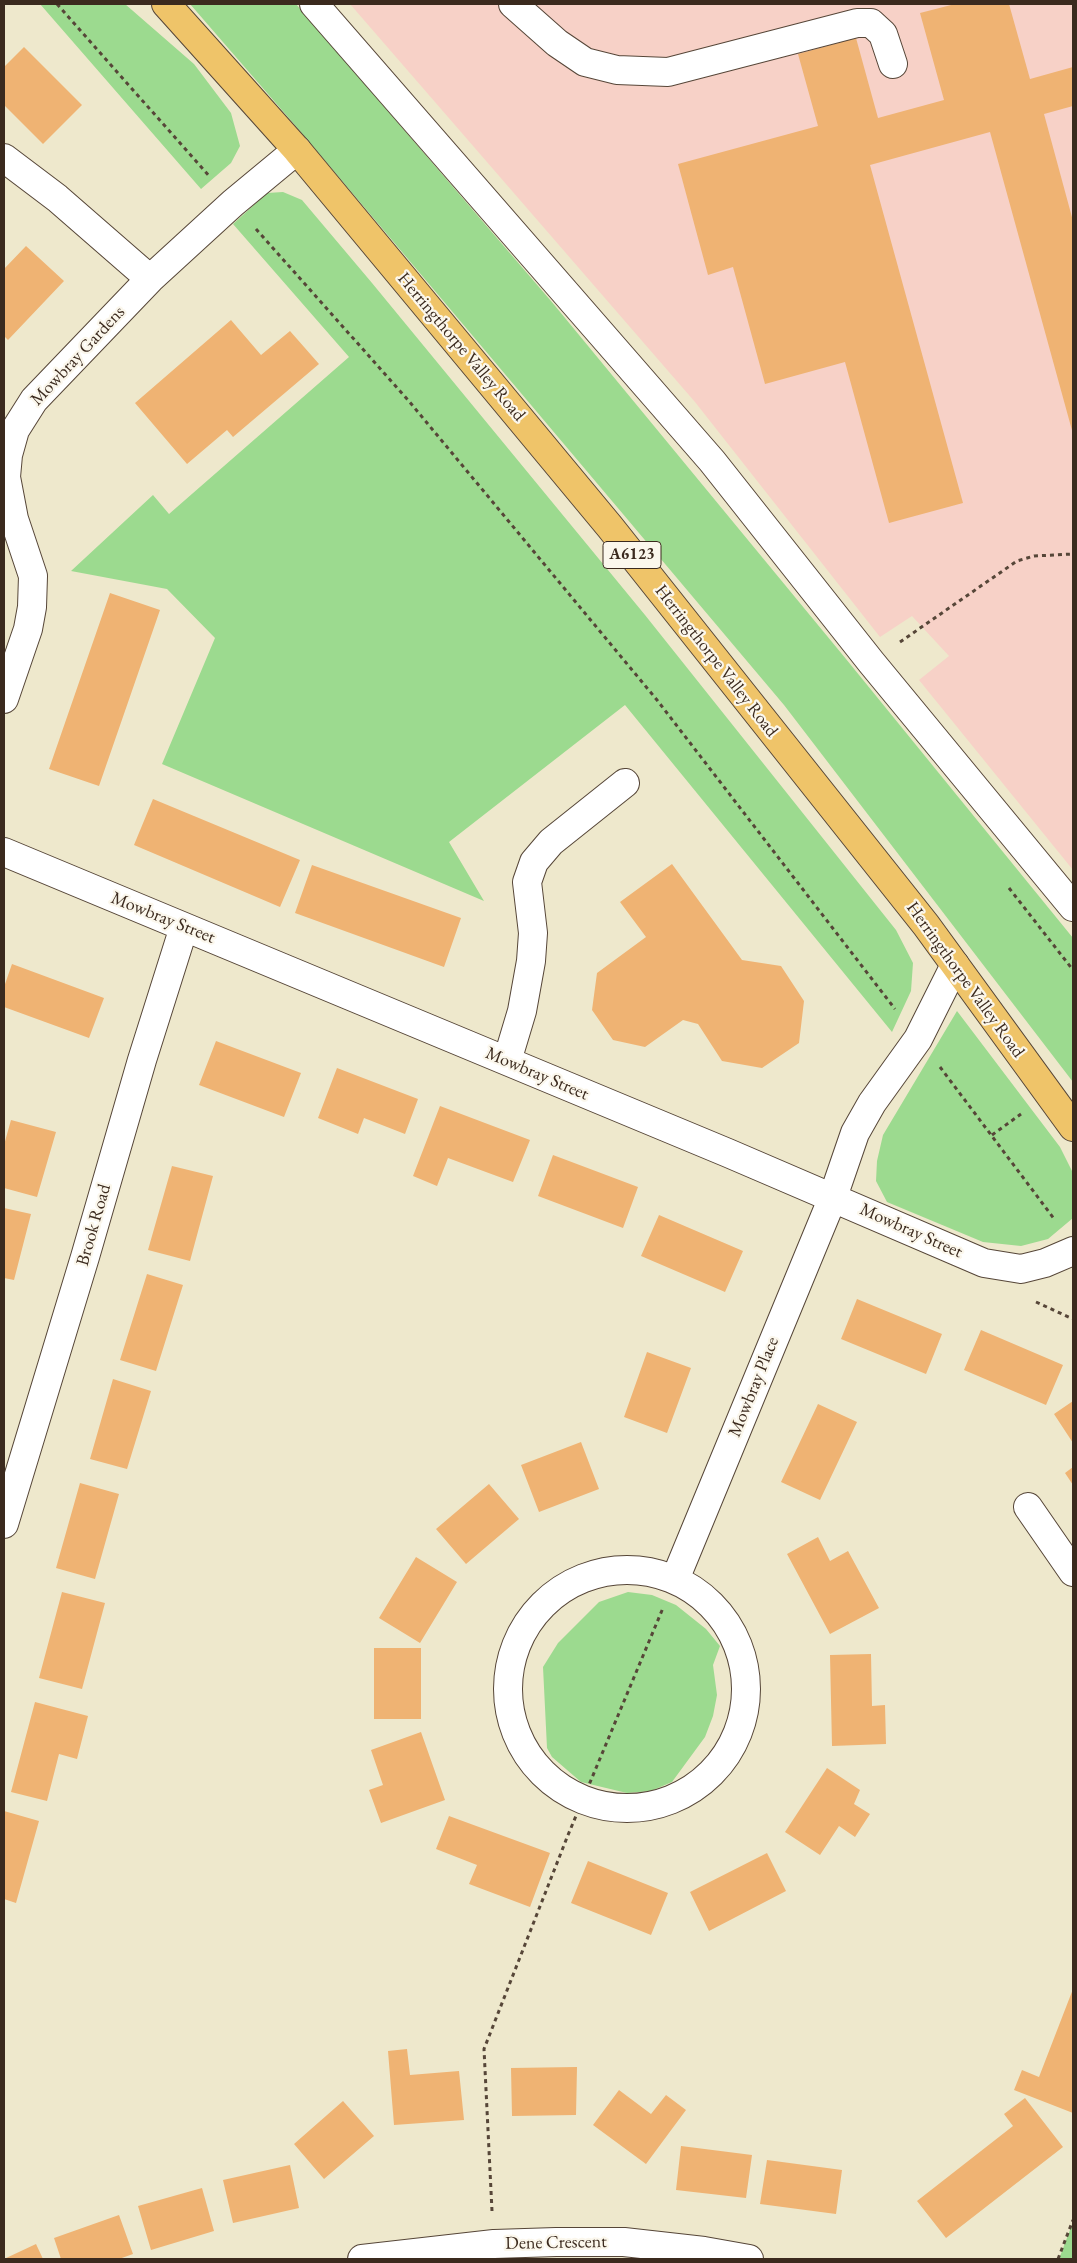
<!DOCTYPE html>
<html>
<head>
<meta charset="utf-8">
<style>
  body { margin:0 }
  #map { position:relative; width:1077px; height:2263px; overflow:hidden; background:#eee8cc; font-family:"EB Garamond",serif }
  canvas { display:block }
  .frame { position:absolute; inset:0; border:5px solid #3b2a1e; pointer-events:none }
</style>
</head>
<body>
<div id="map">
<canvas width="1077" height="2263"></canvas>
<div class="frame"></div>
</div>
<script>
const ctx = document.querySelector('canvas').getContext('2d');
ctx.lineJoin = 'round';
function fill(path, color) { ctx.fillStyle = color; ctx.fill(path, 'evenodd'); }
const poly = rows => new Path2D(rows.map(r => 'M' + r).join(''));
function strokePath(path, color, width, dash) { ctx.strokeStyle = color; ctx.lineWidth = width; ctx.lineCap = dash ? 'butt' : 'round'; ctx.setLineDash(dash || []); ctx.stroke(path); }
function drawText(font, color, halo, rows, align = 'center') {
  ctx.font = font + ' "EB Garamond",serif'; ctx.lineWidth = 4.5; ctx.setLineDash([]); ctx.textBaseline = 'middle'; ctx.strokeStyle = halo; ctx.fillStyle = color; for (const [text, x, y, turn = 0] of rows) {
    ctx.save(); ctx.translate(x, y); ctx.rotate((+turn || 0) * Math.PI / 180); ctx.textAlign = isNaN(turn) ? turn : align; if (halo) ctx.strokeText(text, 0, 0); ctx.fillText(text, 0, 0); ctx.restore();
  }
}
fill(poly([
  [350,4,1073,4,1073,870,919,680,949,656,912,616,880,637,695,402]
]), '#f7d1c7');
fill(poly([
  [40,4,125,4,194,64,231,113,240,146,231,163,201,189],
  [190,4,296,4,551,301,846,659,1073,938,1073,1082,784,705,300,131],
  [283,192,302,200,372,283,645,615,896,930,913,963,911,991,892,1032,625,705,449,842,484,901,162,764,215,638,167,589,71,571,153,495,169,514,349,357,233,224,267,193],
  [957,1011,1060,1147,1073,1173,1073,1218,1048,1239,1021,1246,983,1242,887,1202,876,1181,877,1161,883,1135],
  [628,1592,652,1595,676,1605,706,1629,720,1646,713,1665,717,1695,713,1716,705,1737,672,1782,651,1791,627,1793,581,1782,552,1757,547,1748,543,1667,558,1643,599,1602],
  [1073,2222,1073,2259,1059,2259]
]), '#9cda8f');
fill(poly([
  [955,4,1009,4,1030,79,1073,67,1073,106,1044,114,1073,221,1073,434,990,132,870,165,963,503,889,523,845,362,765,384,733,267,708,275,678,164,818,126,798,54,856,38,878,118,944,100,920,13],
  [24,47,82,105,43,144,4,105,4,67],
  [26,246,64,281,8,340,4,336,4,269],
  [231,320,261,355,290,331,319,364,233,437,227,430,187,464,135,403],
  [110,593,160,610,99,786,49,769],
  [153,799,300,860,280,907,134,845],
  [672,864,742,960,781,966,804,1001,799,1043,762,1068,722,1061,698,1024,683,1020,645,1047,613,1040,592,1010,597,973,646,937,620,902],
  [312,865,461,918,444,967,295,913],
  [12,964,104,998,89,1038,4,1007,4,987],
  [216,1041,301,1073,284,1117,199,1085],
  [337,1068,418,1099,405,1134,364,1118,358,1134,318,1118],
  [440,1106,530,1140,513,1182,448,1158,437,1186,413,1176],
  [11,1120,56,1132,37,1197,4,1188,4,1145],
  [553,1155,638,1187,623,1228,538,1196],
  [172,1166,213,1176,190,1261,148,1250],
  [4,1208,31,1214,14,1280,4,1278],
  [659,1215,743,1251,725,1292,641,1256],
  [147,1274,183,1285,156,1371,120,1360],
  [857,1299,942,1334,926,1374,841,1339],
  [981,1330,1063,1365,1046,1405,964,1370],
  [647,1352,691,1368,667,1433,624,1417],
  [113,1379,151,1391,127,1469,90,1459],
  [1073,1401,1073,1443,1054,1414],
  [818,1404,857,1422,820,1500,781,1482],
  [581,1442,599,1489,539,1512,521,1465],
  [1073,1467,1073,1485,1065,1473],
  [80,1483,119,1494,95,1579,56,1568],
  [489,1484,519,1519,466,1564,436,1529],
  [818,1537,830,1561,848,1551,879,1608,830,1634,787,1554],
  [416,1557,457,1582,420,1643,379,1618],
  [62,1592,105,1603,82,1689,39,1678],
  [374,1648,421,1648,421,1719,374,1719],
  [871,1654,872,1706,885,1705,886,1744,832,1746,830,1655],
  [35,1702,88,1716,77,1759,59,1754,47,1801,11,1792],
  [421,1732,445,1800,381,1823,369,1790,383,1785,371,1750],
  [827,1768,860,1790,854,1804,870,1814,855,1837,839,1826,820,1855,785,1832],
  [4,1811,39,1821,16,1903,4,1899],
  [449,1816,550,1853,530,1907,469,1884,477,1865,436,1849],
  [767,1853,786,1891,709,1931,690,1892],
  [588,1861,668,1893,651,1935,571,1903],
  [1073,1989,1073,2113,1014,2090,1022,2070,1039,2077],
  [407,2049,410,2075,459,2071,464,2120,394,2125,388,2051],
  [577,2067,576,2115,512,2116,511,2068],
  [619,2090,651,2114,666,2095,686,2110,646,2164,593,2125],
  [1025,2098,1063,2147,946,2238,917,2201,1013,2126,1004,2114],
  [343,2101,374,2136,324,2179,294,2144],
  [681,2146,752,2155,746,2198,676,2190],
  [767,2160,842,2170,836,2214,760,2204],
  [290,2165,299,2208,233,2223,223,2180],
  [202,2188,214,2231,151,2250,138,2206],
  [119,2215,133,2254,119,2259,61,2259,54,2238],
  [36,2244,43,2259,4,2259]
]), '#efb373');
const minor = poly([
  [314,4,712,461,871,662,1073,907],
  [513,4,557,43,585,62,617,70,668,72,857,23,871,23,883,34,893,64],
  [4,158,57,198,150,279],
  [4,699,28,629,32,607,33,576,14,519,6,477,8,455,15,430,34,400,150,279,233,203,297,150],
  [4,852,728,1153,984,1263,1021,1269,1045,1263,1073,1251],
  [507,1061,522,1011,531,961,533,933,527,882,534,862,551,842,625,783],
  [1028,1507,1073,1572],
  [4,1524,85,1257,142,1060,184,927],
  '508 1689a119 119 0 1 1 238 0a119 119 0 1 1-238 0Z',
  [676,1577,833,1197,855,1133,872,1103,918,1039,955,965],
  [362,2259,494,2244,556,2242,624,2242,704,2251,749,2259]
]);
const major = poly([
  [166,4,297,150,610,527,926,925,1073,1127]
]);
strokePath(minor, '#564638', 30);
strokePath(major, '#564638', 30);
strokePath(poly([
  [57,4,210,177],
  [256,229,408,400,657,700,895,1009],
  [900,642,1017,561,1034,556,1073,554],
  [1009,888,1073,970],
  [940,1067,1055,1220],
  [992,1135,1021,1114],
  [1036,1302,1073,1319],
  [492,2211,484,2049,568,1835,663,1608],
  [1058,2259,1073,2220]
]), '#564638', 3, [4, 4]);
strokePath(minor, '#fff', 28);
strokePath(major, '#efc469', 28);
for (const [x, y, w] of [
  [632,555,58]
]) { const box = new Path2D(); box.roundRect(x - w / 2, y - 13.5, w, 27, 4); ctx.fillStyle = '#fbf7ec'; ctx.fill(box); strokePath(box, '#3b2a1e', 1); }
drawText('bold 16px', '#3b2a1e', null, [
  ["A6123",632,555]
]);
drawText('18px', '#3b2a1e', '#fbf7ec', [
  ["Herringthorpe Valley Road",461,347,50],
  ["Mowbray Gardens",78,356,-47],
  ["Herringthorpe Valley Road",716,661,52],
  ["Mowbray Street",163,918,22],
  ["Herringthorpe Valley Road",965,980,54],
  ["Mowbray Street",537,1074,23],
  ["Brook Road",94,1225,-74],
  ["Mowbray Street",911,1231,24],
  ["Mowbray Place",754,1387,-68],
  ["Dene Crescent",556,2243,-1]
]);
</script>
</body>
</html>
